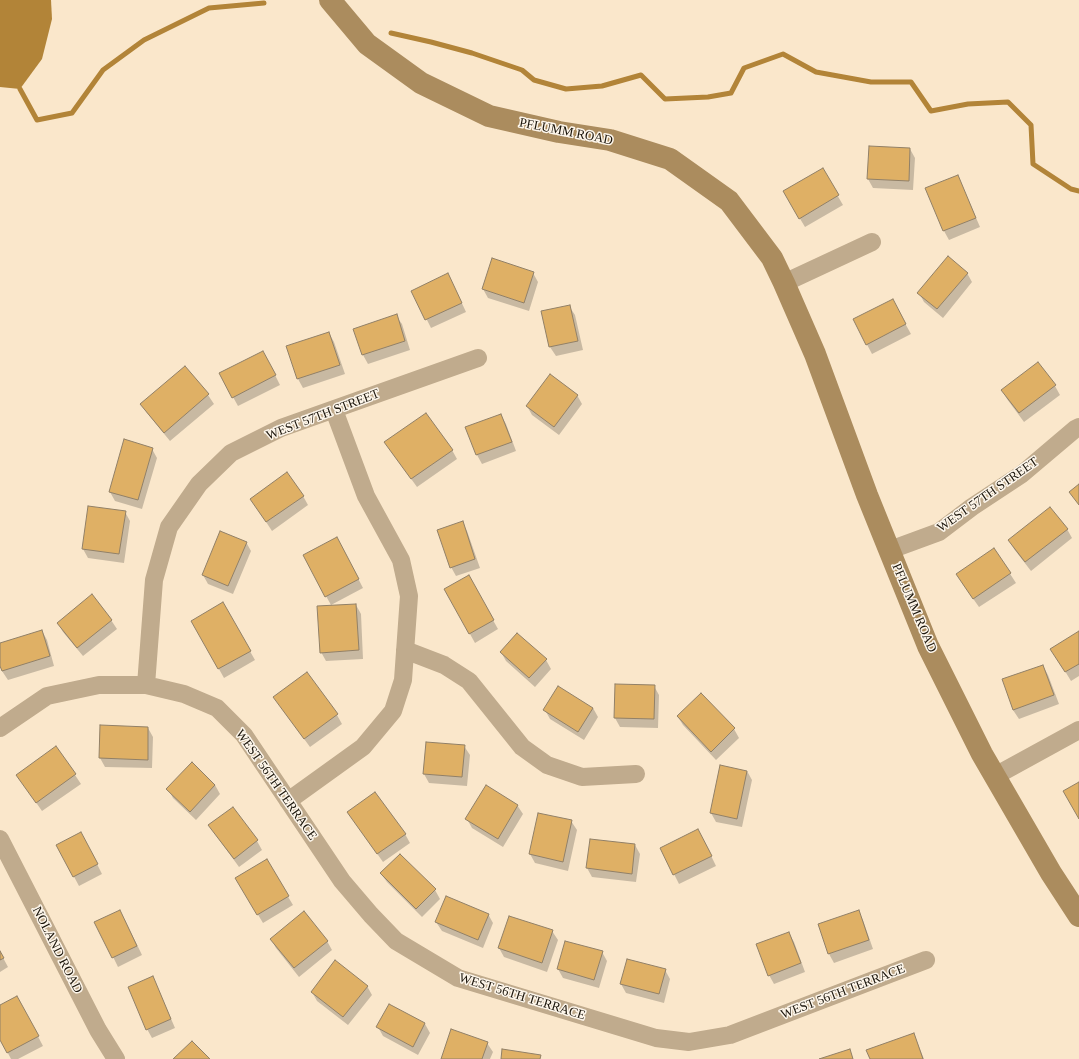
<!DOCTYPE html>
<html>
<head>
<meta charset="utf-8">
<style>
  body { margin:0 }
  canvas { display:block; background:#fae7cb }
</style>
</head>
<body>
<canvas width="1079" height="1059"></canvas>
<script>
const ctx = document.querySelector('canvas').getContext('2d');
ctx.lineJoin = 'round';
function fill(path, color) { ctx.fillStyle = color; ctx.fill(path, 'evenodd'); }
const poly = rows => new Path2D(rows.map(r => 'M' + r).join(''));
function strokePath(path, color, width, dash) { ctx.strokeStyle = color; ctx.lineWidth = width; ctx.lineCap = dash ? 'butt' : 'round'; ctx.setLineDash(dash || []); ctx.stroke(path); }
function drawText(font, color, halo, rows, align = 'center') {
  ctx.font = font + ' "Times New Roman",serif'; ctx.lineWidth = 3; ctx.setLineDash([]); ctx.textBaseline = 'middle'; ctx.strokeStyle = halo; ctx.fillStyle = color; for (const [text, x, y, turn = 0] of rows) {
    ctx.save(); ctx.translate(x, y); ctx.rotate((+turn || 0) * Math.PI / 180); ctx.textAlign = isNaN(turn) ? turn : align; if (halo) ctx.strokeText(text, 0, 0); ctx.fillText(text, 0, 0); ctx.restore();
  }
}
fill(poly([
  [0,0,51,0,52,19,42,59,20,89,0,87]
]), '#b28438');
fill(poly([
  [910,149,915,158,913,190,873,188,868,179],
  [822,169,843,205,805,227,784,192],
  [957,176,962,185,980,227,949,240,944,231,926,189],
  [533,273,538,282,529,311,488,298,483,289],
  [967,273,972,282,943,318,924,302,919,293],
  [453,284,466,312,431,328,413,292],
  [569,306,575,315,583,350,556,356,550,347,543,312],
  [897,309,911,334,872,354,854,320],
  [396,316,402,324,410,350,368,364,363,355],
  [329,333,334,342,345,374,303,388,298,379,287,347],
  [268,361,280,385,238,406,233,397],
  [1038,364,1055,386,1060,395,1024,422,1007,399,1002,390],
  [185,368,208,395,214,404,170,441,147,413,141,404],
  [577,395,582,404,559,435,532,415,527,406],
  [501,415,506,424,516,451,482,464,477,455,467,427],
  [152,449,157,458,142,509,115,501,110,492],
  [452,450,457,459,417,487,391,451],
  [303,496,308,505,272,531,251,499],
  [125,512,130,521,124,563,88,558,83,549],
  [462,522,467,531,480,568,456,576,451,567],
  [1067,529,1072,538,1031,571,1014,549,1009,540],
  [246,542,251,551,233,594,208,584,203,575],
  [342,547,363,588,331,605,326,596],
  [994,549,1016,583,979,607,962,583],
  [468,576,498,629,475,643,445,589],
  [223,604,255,660,224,678,192,621],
  [356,605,361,614,363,659,326,661,321,652],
  [111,620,117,629,83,656,63,632,58,623],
  [42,631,47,640,54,666,8,680,2,671,0,663,0,644],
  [1079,632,1079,676,1071,681,1057,658],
  [501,652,546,660,551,669,535,687,506,661],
  [1043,666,1048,675,1059,704,1019,719,1013,710,1003,680],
  [307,674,337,715,342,724,310,747,280,706],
  [654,686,659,695,658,728,620,727,615,718],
  [593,708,598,717,584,740,550,719,545,710],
  [678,717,734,729,739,738,716,760,683,725],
  [148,728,153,737,152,768,105,767,100,758],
  [464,746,470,755,467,786,429,783,424,774],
  [56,748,75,775,81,784,42,811,23,784,17,775],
  [747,771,752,780,742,827,716,822,711,813],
  [215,785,220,794,196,820,173,798,168,789],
  [517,805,523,814,503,847,472,828,467,819],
  [232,808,257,841,262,850,239,867,215,834,210,825],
  [539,814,571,821,577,830,568,871,535,863,530,854],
  [354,821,405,834,410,843,383,862],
  [703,839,716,866,679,884,661,848],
  [591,840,635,845,640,854,636,882,592,877,587,868],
  [86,842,102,874,79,886,57,845],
  [266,860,293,905,263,923,236,878],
  [381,874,435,890,440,899,422,917,387,882],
  [858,911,863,920,873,949,834,963,829,954,819,925],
  [488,914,493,923,483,948,442,931,436,922],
  [125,920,142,955,118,967,96,922],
  [552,931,558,940,547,972,504,957,499,948],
  [789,933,794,942,805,972,774,984,769,975],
  [271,939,327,941,332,950,299,977,276,948],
  [0,952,8,967,0,972],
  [602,952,607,961,599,988,563,978,558,969],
  [665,970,670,979,664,1003,626,993,621,984],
  [152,977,157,986,175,1028,152,1038,147,1029],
  [367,986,372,995,348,1025,317,1001,312,992],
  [389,1005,425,1024,430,1033,418,1055,383,1036,378,1027],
  [0,1006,22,1006,43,1046,18,1059,11,1059,0,1038],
  [913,1035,918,1044,924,1059,871,1059],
  [487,1043,493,1052,490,1059,442,1059]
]), '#0003');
strokePath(poly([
  [391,33,431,42,472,53,522,70,534,80,566,89,602,86,641,75,665,99,708,97,731,93,744,68,783,54,816,72,871,82,911,82,931,111,968,104,1008,102,1031,125,1033,164,1071,189,1079,191],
  [20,89,37,120,72,113,103,70,144,40,209,8,264,3]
]), '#b28438', 5);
const building = poly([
  [869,146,910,148,909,181,867,179,869,146],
  [823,168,839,195,799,219,783,191,823,168],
  [958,175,976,218,943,231,925,188,958,175],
  [948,256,968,273,937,309,917,293,948,256],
  [492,258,534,272,524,303,482,289,492,258],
  [448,273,462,303,425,320,411,291,448,273],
  [893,299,906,324,866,345,853,319,893,299],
  [570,305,578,341,549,347,541,311,570,305],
  [397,314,405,341,362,355,353,329,397,314],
  [329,332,340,365,297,379,286,346,329,332],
  [263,351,276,375,232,398,219,373,263,351],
  [1038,362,1056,385,1019,413,1001,390,1038,362],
  [185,366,209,394,164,433,140,404,185,366],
  [550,374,578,395,554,427,526,406,550,374],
  [426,413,453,450,411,479,384,442,426,413],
  [501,414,512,442,476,455,465,427,501,414],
  [124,439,153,448,138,500,109,492,124,439],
  [287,472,304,496,266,522,250,499,287,472],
  [1079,484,1079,505,1069,492,1079,484],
  [88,506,126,511,119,554,82,549,88,506],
  [1050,507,1068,529,1025,562,1008,540,1050,507],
  [463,521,475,559,450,568,437,530,463,521],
  [220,531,247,542,228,586,202,575,220,531],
  [337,537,359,579,325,597,303,555,337,537],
  [994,548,1011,573,973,599,956,574,994,548],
  [469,575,494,620,469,634,444,589,469,575],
  [92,594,112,620,77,648,57,623,92,594],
  [223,602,251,651,218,669,191,621,223,602],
  [356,604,359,650,320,653,317,606,356,604],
  [42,630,50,656,2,671,0,666,0,643,42,630],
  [1079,631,1079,664,1065,672,1050,649,1079,631],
  [517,633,547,659,529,678,500,652,517,633],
  [1043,665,1054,695,1013,710,1002,679,1043,665],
  [307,672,338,714,304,739,273,697,307,672],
  [615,684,655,685,654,719,614,718,615,684],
  [558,686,593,708,578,732,543,710,558,686],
  [701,693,735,728,711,752,677,716,701,693],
  [100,725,148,727,148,760,99,758,100,725],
  [426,742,465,745,462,777,423,774,426,742],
  [56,746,76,774,36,803,16,775,56,746],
  [192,762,215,785,190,812,166,789,192,762],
  [720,765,747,771,737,819,710,813,720,765],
  [1079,782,1079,819,1063,791,1079,782],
  [486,785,518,805,498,839,465,819,486,785],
  [375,792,406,834,377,854,347,812,375,792],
  [233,807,258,840,234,859,208,825,233,807],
  [538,813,572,820,563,862,529,854,538,813],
  [698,829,712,856,673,875,660,848,698,829],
  [81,832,98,864,73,877,56,845,81,832],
  [590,839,635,844,632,874,586,868,590,839],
  [400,854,436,889,416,909,380,873,400,854],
  [267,859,289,896,257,915,235,878,267,859],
  [446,896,489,914,478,940,435,922,446,896],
  [120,910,137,946,112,958,94,922,120,910],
  [859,910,869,940,828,954,818,924,859,910],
  [304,911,328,941,294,968,270,939,304,911],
  [509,916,553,930,542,963,498,948,509,916],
  [789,932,801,963,768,976,756,944,789,932],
  [565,941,603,951,594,980,557,969,565,941],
  [0,951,4,958,0,960,0,951],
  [627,959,666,969,659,994,620,984,627,959],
  [335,960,368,986,343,1017,311,992,335,960],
  [153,976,171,1019,146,1030,128,987,153,976],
  [17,996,39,1036,7,1053,0,1040,0,1005,17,996],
  [389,1004,425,1023,413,1047,376,1027,389,1004],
  [451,1029,488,1042,482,1059,441,1059,451,1029],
  [914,1033,923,1059,870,1059,866,1050,914,1033],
  [192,1041,210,1059,173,1059,192,1041],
  [502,1049,541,1055,540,1059,501,1059,502,1049],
  [850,1049,853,1059,819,1059,850,1049]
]);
fill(building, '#dfb065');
strokePath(building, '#918067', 1);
strokePath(poly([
  [784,283,872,242],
  [890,550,939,532,972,507,1022,474,1075,429,1079,427],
  [405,650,444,665,469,681,522,747,547,765,582,777,636,774],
  [146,685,154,580,169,527,199,484,231,453,281,428,478,358],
  [0,728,47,696,99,685,146,685,184,694,217,708,244,735,342,881,371,915,396,941,458,978,656,1038,689,1042,730,1035,926,960],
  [995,776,1079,730],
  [288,801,363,747,393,711,403,680,409,596,401,560,366,496,334,410],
  [0,839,98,1030,116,1059]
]), '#c0ab8d', 18);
strokePath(poly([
  [330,0,367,44,421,83,489,116,559,132,610,140,670,159,729,201,772,258,784,283,815,354,867,495,928,646,982,754,1051,873,1079,916]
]), '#ab8c5e', 22);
drawText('13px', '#1a140a', '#fdf6eb', [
  ["PFLUMM ROAD",566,132,11],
  ["WEST 57TH STREET",323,415,-21],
  ["WEST 57TH STREET",988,495,-35],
  ["PFLUMM ROAD",914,608,67],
  ["WEST 56TH TERRACE",276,785,55],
  ["NOLAND ROAD",57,950,63],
  ["WEST 56TH TERRACE",843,992,-21],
  ["WEST 56TH TERRACE",522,997,17]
]);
</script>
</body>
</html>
